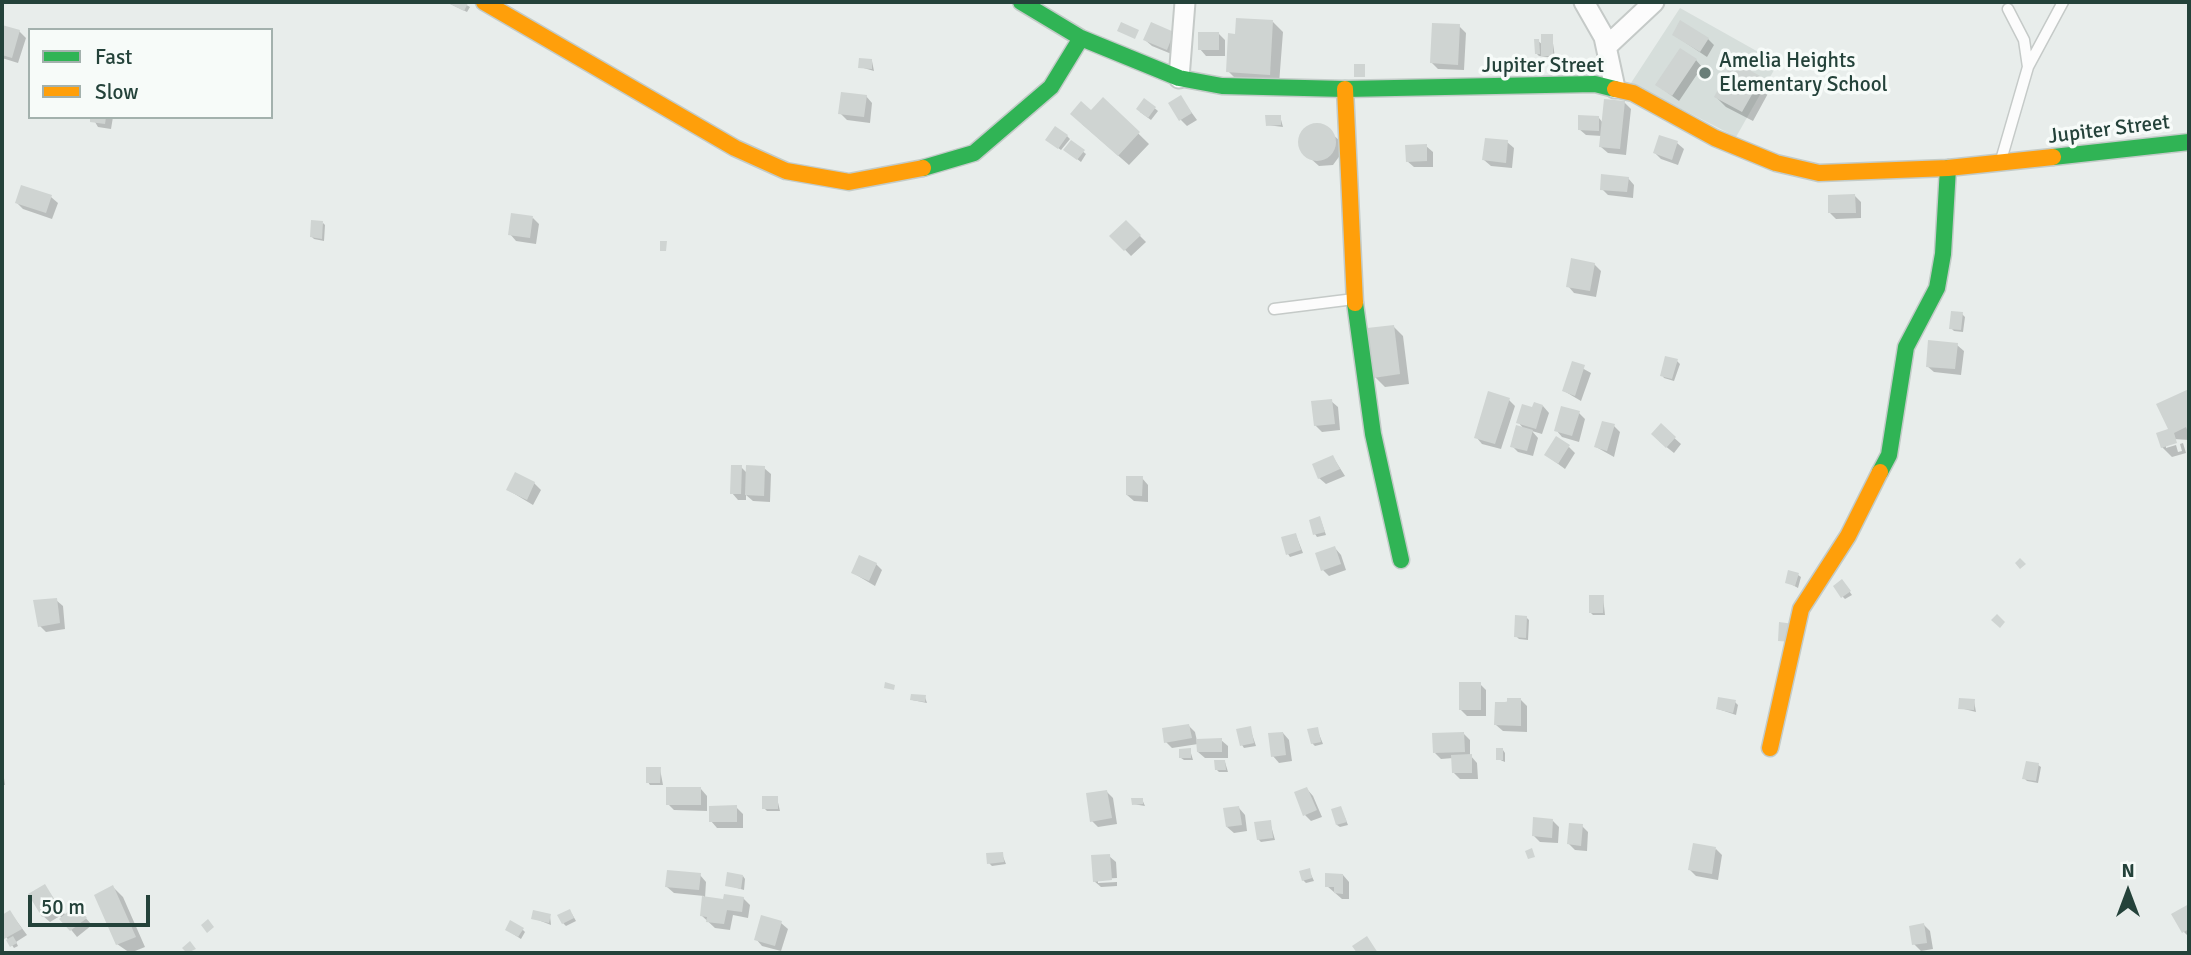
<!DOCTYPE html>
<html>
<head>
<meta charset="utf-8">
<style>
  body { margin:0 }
  #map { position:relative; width:2191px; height:955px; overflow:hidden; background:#e8edeb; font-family:Signika,sans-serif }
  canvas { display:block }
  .frame { position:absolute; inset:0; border:4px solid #24423a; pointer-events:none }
  .legend { position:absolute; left:28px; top:28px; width:245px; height:91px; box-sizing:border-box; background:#f7fbf9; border:2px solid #a3b1ad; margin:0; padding:9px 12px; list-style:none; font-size:21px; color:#24423a }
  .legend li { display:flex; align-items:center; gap:14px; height:35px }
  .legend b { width:35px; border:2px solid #a3b1ad }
  .north { position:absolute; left:2093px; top:857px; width:70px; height:70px; -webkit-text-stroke:5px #f7fbf9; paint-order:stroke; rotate:0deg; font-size:19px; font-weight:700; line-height:28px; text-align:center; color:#24423a }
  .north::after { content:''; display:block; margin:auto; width:24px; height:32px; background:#24423a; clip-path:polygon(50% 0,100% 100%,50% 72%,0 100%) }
  .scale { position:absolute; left:28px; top:895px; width:122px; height:32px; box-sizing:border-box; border:4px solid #24423a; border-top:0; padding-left:9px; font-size:21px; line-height:24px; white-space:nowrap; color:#24423a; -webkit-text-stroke:5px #f7fbf9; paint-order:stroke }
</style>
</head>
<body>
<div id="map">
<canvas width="2191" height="955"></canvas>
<div class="frame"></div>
<ul class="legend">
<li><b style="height:9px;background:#30b455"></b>Fast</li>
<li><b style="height:9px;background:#ff9f0a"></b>Slow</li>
</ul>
<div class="north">N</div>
<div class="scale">50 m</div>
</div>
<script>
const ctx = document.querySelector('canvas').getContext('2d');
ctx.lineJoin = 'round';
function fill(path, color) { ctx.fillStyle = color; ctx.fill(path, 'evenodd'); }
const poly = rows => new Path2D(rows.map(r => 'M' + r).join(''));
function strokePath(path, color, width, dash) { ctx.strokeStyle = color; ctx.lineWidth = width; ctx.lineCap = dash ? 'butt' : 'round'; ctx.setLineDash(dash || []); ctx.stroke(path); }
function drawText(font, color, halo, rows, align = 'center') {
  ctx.font = font + ' Signika,sans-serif'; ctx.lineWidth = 7; ctx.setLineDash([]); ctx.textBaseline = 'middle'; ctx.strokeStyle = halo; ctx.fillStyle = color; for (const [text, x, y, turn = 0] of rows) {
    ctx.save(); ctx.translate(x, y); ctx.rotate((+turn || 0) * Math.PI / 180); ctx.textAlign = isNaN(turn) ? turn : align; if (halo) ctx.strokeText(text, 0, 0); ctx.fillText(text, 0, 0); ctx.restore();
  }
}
fill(poly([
  [1680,8,1778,63,1736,137,1631,83]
]), '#d6dedb');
fill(poly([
  [446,2,461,2,470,7,467,12],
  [1273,22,1283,32,1279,84,1238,81,1228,71,1237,36],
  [1459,26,1466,33,1464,70,1438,69,1431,62],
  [2,27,19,31,26,38,18,63,2,58],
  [1173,34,1174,55,1152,46,1145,40],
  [1219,34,1225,40,1225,56,1206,56,1200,49],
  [1674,35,1708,39,1714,45,1707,57],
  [1552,36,1555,58,1539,56,1536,53,1538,41,1543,45],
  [1696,60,1702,67,1679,101,1657,85],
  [872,61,874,71,860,67],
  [1761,78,1771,88,1753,121,1726,107,1716,97],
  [866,96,872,103,870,123,847,120,840,113],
  [1181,98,1197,120,1187,126,1181,120],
  [1103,99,1149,144,1129,165,1082,124],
  [1145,100,1158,111,1151,120,1140,112],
  [1624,102,1631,109,1626,155,1608,153,1601,147,1602,136,1586,135,1579,129,1599,118,1603,123],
  [1280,116,1283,127,1267,125],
  [92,117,113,117,111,129,98,127],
  [1322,125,1340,141,1341,154,1333,165,1319,166,1301,150,1300,136,1309,126],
  [1067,136,1070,139,1061,150,1050,142],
  [1071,142,1086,154,1081,162,1068,152],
  [1507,142,1514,148,1512,168,1491,166,1484,160],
  [1677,143,1684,149,1678,165,1661,159,1655,153],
  [1426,146,1433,152,1433,167,1414,167,1407,161],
  [1628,178,1634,185,1633,198,1608,195,1602,189],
  [1855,196,1861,202,1861,218,1836,219,1830,213],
  [51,197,58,203,52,219,23,209,17,203],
  [533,218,539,224,536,244,516,241,510,234],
  [1126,222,1146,242,1131,256,1112,236],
  [323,223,325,225,324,241,314,239,312,237],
  [1594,264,1601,271,1596,297,1574,293,1568,286],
  [1962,314,1965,317,1963,332,1954,331,1951,328],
  [1393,326,1403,336,1409,384,1385,387,1375,377],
  [1957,345,1964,351,1961,375,1934,372,1927,366],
  [1677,361,1680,364,1674,381,1664,378,1662,375],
  [1573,363,1591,373,1581,401,1564,391],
  [2189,391,2189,440,2174,439,2166,445,2166,448,2176,445,2178,452,2182,451,2180,444,2183,443,2186,453,2172,457,2162,447,2170,430,2159,405],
  [1509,400,1515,406,1501,449,1482,444,1476,437],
  [1331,401,1338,407,1340,430,1322,432,1315,425],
  [1543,406,1549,413,1542,434,1532,431,1538,438,1533,456,1518,452,1512,446,1524,429,1518,422,1533,409],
  [1579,413,1585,419,1579,442,1562,437,1556,430],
  [1614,426,1620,432,1614,457,1596,447],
  [1661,426,1681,444,1674,453,1659,441],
  [1569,447,1575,453,1565,469,1546,455],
  [1333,457,1345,476,1326,484,1319,478],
  [741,467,747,473,764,468,771,474,770,502,753,501,746,495,746,500,738,500,732,493],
  [1142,478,1148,485,1148,502,1134,501,1127,495],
  [534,483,541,490,533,505,508,490],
  [1320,518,1326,535,1317,537,1315,534],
  [1296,535,1303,553,1290,557,1288,554],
  [1335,548,1341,555,1346,570,1329,576,1323,570],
  [876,564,882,570,875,586,853,573],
  [1798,575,1801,577,1798,588,1787,582],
  [1844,584,1852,595,1845,599,1843,597],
  [1603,597,1605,615,1593,615,1590,612],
  [56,600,63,606,65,629,46,632,40,626],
  [1526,617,1529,620,1528,640,1519,639,1516,636],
  [1480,684,1486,690,1486,716,1467,716,1460,709],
  [925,697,927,703,912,700],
  [1521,700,1527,706,1527,732,1503,731,1496,725,1497,703],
  [1974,701,1976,712,1960,708],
  [1735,702,1738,705,1736,715,1718,709],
  [1189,726,1195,732,1197,741,1221,740,1228,746,1228,758,1205,758,1198,752,1198,744,1172,748,1166,742],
  [1250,728,1256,746,1244,748,1242,745],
  [1317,729,1323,744,1315,746,1312,743],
  [1283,733,1289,740,1292,761,1279,763,1273,756],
  [1463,733,1470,740,1470,755,1477,763,1478,779,1460,779,1453,772,1453,758,1441,759,1435,753],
  [1190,750,1193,760,1184,760,1181,758],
  [1503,750,1505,753,1505,762,1498,759],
  [1225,762,1228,772,1219,772,1216,769],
  [2,764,5,785,2,785],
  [2038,765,2041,767,2038,783,2027,781,2024,778],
  [660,769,663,785,650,785,648,782],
  [701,789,707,796,707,811,674,810,668,804],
  [1307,789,1313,796,1322,817,1311,821,1305,815],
  [1107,792,1113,798,1117,824,1098,827,1092,821],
  [777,798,780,811,767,811,764,808],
  [1142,799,1145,806,1133,804],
  [736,807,743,814,743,828,717,828,711,821],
  [1239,808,1245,815,1247,831,1234,833,1227,827],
  [1341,808,1348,825,1340,827,1337,825],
  [1553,821,1559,827,1558,843,1540,842,1534,836],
  [1270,822,1275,840,1261,842,1258,839],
  [1582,826,1588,832,1587,851,1575,850,1569,844],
  [1716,849,1722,855,1718,880,1696,876,1690,870],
  [1002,854,1006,864,992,866,989,863],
  [1109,856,1116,862,1117,878,1098,879,1098,883,1117,882,1117,886,1101,887,1094,881],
  [1309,870,1314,881,1306,883,1303,880],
  [700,875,706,882,705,898,724,901,743,898,750,905,748,918,733,915,730,930,715,928,701,915,704,896,674,893,667,887],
  [1343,875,1349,882,1349,899,1342,899,1327,886],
  [743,876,745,879,744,890,727,885],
  [45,886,66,916,82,914,92,925,77,937,60,916,50,922,43,916],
  [113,887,123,897,145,947,130,953,117,944],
  [2189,906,2189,937,2184,932],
  [10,912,27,935,16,942,18,946,14,948,2,931,2,917],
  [572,914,576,921,566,926,563,923],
  [550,916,551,925,533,918],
  [781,923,788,929,781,951,762,946,756,939],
  [1924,925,1930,931,1933,949,1921,951,1914,944],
  [523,930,525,932,521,939,510,932]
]), '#0003');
fill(poly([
  [446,2,465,2,468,3,464,11],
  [1236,18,1273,20,1270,75,1226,72,1228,33,1235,34],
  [1680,20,1709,38,1700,52,1672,35],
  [1121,22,1139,30,1135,39,1117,31],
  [1151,22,1174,32,1167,50,1143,40],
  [1432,23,1460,24,1458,65,1430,63],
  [2,25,20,30,12,58,2,55],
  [1198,32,1219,32,1219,50,1198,50],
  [1541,34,1553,34,1553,56,1541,56],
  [1534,39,1539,39,1540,54,1535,54],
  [1680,48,1697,59,1672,96,1655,85],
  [859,58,872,59,872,69,858,68],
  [1733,61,1762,77,1742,112,1714,97],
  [1354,64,1365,64,1365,77,1354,77],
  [841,92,867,95,864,117,838,114],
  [1181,95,1192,113,1179,121,1168,103],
  [1103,97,1140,132,1118,156,1070,114,1081,101,1091,110],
  [1144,98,1156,107,1148,118,1136,109],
  [1604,99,1625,101,1620,149,1599,147],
  [1265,115,1281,115,1281,125,1266,126],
  [1578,115,1599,116,1599,131,1578,130],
  [90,117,106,117,105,124,90,122],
  '1298 142a19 19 0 1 1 38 0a19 19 0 1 1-38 0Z',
  [1055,126,1068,135,1058,149,1045,140],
  [1659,135,1678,141,1672,160,1653,153],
  [1485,138,1508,140,1506,163,1482,160],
  [1071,140,1085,150,1077,160,1063,150],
  [1427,144,1427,161,1406,162,1405,145],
  [1601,174,1629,177,1627,192,1600,190],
  [21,185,52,195,46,213,15,203],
  [1855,194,1856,213,1828,213,1828,195],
  [511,213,533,216,530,238,508,235],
  [311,220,323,221,322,239,310,237],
  [1126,220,1141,235,1124,251,1109,236],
  [660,241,667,241,666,251,660,251],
  [1571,258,1595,263,1590,291,1566,287],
  [1951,311,1963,312,1961,330,1949,329],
  [1394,325,1400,374,1373,378,1367,328],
  [1928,340,1958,343,1955,369,1926,367],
  [1665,356,1678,359,1672,379,1660,376],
  [1572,361,1585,365,1575,396,1562,391],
  [2189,389,2189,434,2186,427,2174,433,2177,443,2161,448,2156,433,2168,429,2156,404],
  [1488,391,1510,398,1495,444,1474,438],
  [1332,399,1335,424,1314,426,1311,401],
  [1534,402,1543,405,1536,429,1516,423,1522,404,1532,407],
  [1561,406,1580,411,1572,436,1554,431],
  [1602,421,1615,424,1607,451,1594,447],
  [1661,423,1676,437,1666,448,1651,434],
  [1516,425,1533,430,1527,451,1510,447],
  [1556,436,1570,445,1558,464,1544,455],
  [1333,455,1340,469,1318,479,1312,464],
  [731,465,742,465,741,494,730,494],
  [746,465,765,466,764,496,745,495],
  [515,472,535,482,527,500,506,490],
  [1126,476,1143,476,1142,496,1126,495],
  [1320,516,1325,532,1313,535,1309,520],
  [1296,533,1301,550,1286,555,1281,537],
  [1335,546,1341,564,1321,571,1315,553],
  [859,555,877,563,869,581,851,573],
  [2020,558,2026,564,2020,569,2015,563],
  [1788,570,1799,573,1795,586,1785,583],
  [1842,579,1851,591,1841,598,1833,586],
  [1589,595,1604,595,1603,613,1589,613],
  [57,598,60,623,38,627,33,600],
  [1997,614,2005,622,2000,628,1991,620],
  [1515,615,1527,616,1526,638,1514,637],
  [1779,622,1794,624,1793,642,1778,641],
  [885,682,895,685,894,690,884,688],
  [1459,682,1481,682,1481,710,1459,710],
  [911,694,926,695,925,702,910,700],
  [1718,697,1736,700,1733,713,1716,709],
  [1507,698,1521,698,1521,726,1494,725,1495,702,1507,702],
  [1959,698,1975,699,1974,710,1958,709],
  [1189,724,1192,738,1164,743,1162,728],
  [1251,726,1254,743,1240,746,1236,729],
  [1318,727,1321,742,1311,744,1307,729],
  [1283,732,1286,755,1271,757,1268,733],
  [1464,732,1465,752,1433,753,1432,733],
  [1222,738,1222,752,1197,752,1196,739],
  [1191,748,1191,758,1179,758,1179,749],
  [1496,748,1503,748,1503,760,1496,760],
  [1472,754,1472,773,1452,773,1451,755],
  [1214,760,1225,760,1226,770,1215,770],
  [2026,761,2039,763,2036,781,2022,779],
  [646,767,661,767,660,783,646,783],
  [666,787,701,787,701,805,666,805],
  [1307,787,1317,810,1303,816,1294,792],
  [1107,790,1112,818,1090,822,1086,793],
  [762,796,778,796,778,809,762,809],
  [1131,798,1143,798,1143,804,1132,805],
  [737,805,737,822,709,822,709,806],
  [1239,806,1242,825,1226,827,1223,808],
  [1341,806,1347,822,1336,825,1331,809],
  [1533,817,1553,819,1552,838,1532,836],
  [1271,820,1273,838,1257,840,1254,822],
  [1569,823,1583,824,1581,846,1567,844],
  [1693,843,1716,847,1712,874,1688,870],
  [1532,848,1535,857,1528,859,1525,851],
  [1003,852,1004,862,987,864,986,853],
  [1110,854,1112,880,1093,882,1091,855],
  [1310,868,1312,878,1302,881,1299,871],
  [667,870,701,873,699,890,665,887],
  [727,872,743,875,741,889,725,886],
  [1325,873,1343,874,1343,894,1334,893,1334,887,1325,887],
  [45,884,59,907,42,917,28,894],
  [113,885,136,937,116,945,94,895],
  [724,894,744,897,742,912,727,910,724,924,706,922,707,917,700,916,702,896,723,899],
  [2189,904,2189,929,2182,933,2171,914],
  [76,905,87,918,70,931,59,919],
  [570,909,574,918,562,924,557,915],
  [10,910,22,929,4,939,2,915],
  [533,910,551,914,549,923,531,919],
  [761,915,782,921,775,946,754,940],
  [208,919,214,927,207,933,201,925],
  [510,920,524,928,518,937,505,930],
  [1924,923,1927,943,1912,945,1909,926],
  [13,936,17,943,10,947,6,940],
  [1367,936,1378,953,1357,953,1352,946],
  [190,941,196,949,187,953,182,948]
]), '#cfd4d2');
const lane = poly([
  [2008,9,2024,40,2028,67],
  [2001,160,2028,67,2063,2],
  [1274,309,1354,299]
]);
const street = poly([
  [1584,2,1604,37,1615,88],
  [1606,47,1654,2],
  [1179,78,1185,2]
]);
const fast = poly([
  [1021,2,1081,38,1179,78,1222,86,1345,89,1595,84,1615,89],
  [2053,157,2189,142],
  [923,168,974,153,1051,87,1081,38],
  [1355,303,1373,434,1401,560],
  [1880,472,1889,455,1906,347,1937,288,1943,254,1948,168]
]);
const slow = poly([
  [484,2,735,148,786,171,849,182,923,168],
  [1345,89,1355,303],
  [1615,89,1633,93,1715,138,1776,163,1819,173,1948,168,2053,157],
  [1770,748,1801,609,1848,536,1880,472]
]);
strokePath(lane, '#c5cac8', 13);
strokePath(street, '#c5cac8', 23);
strokePath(fast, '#c3cbc8', 19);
strokePath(slow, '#c3cbc8', 19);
strokePath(lane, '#fcfcfc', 10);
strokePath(street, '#fcfcfc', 19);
strokePath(fast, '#30b455', 16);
strokePath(slow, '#ff9f0a', 16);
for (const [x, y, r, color] of [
  [1705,73,7,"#697e78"]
]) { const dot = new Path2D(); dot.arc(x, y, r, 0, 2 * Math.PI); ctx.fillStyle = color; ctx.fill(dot); strokePath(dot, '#f7fbf9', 2.5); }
drawText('21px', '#24423a', '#f7fbf9', [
  ["Amelia Heights",1719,61],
  ["Elementary School",1719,85]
], 'left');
drawText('21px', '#24423a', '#f7fbf9', [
  ["Jupiter Street",1543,66],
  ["Jupiter Street",2109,130,-7]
]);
</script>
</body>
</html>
